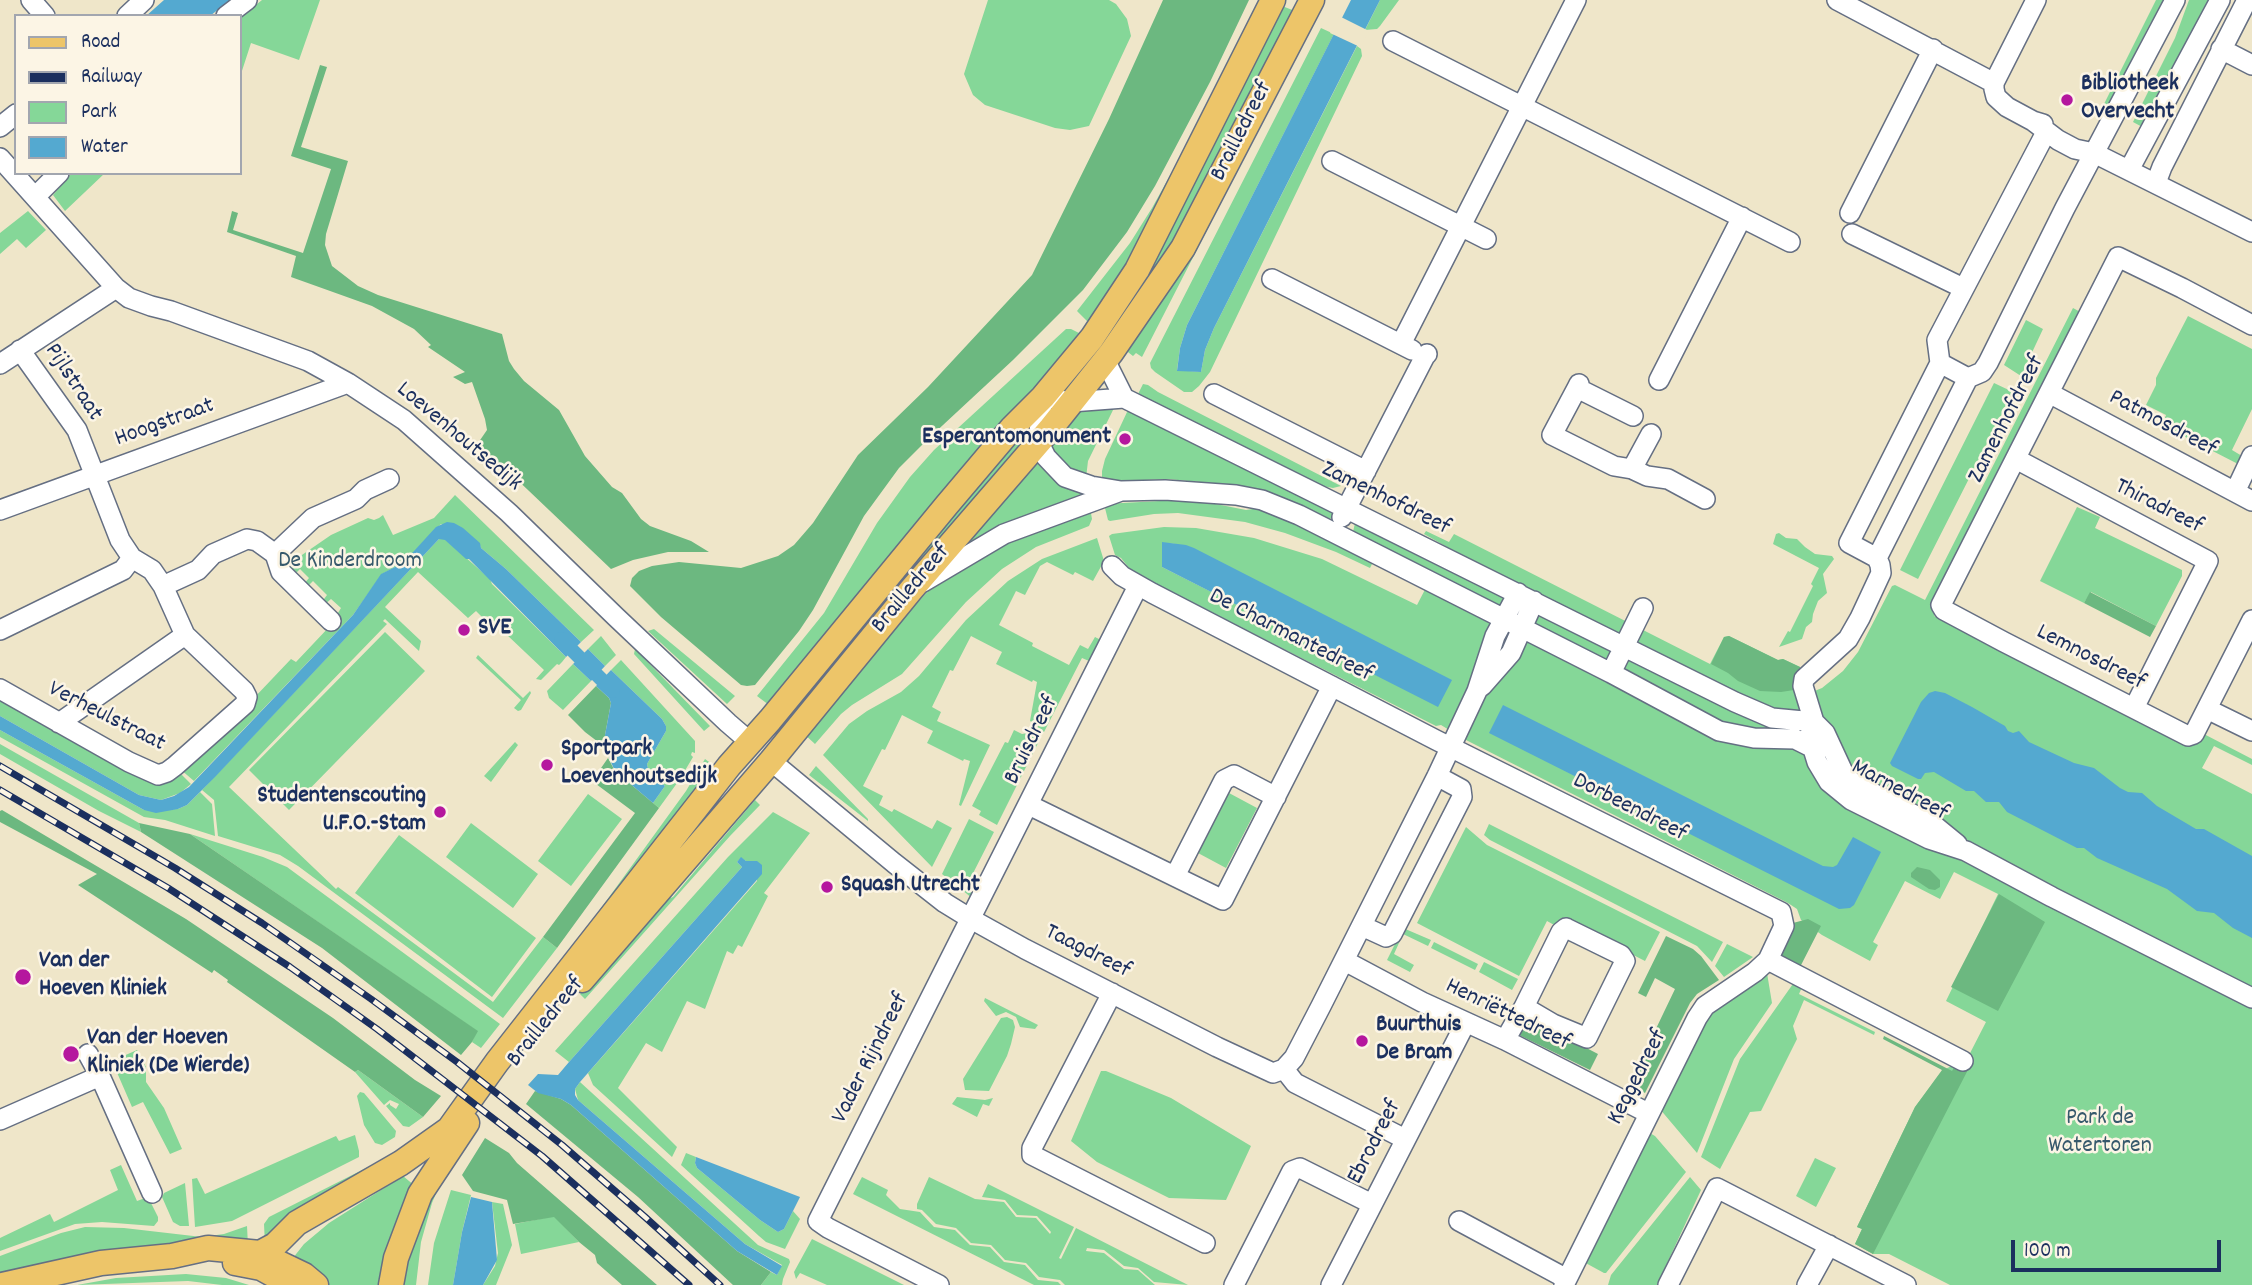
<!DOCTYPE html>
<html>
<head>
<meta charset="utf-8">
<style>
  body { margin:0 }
  #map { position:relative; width:2252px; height:1285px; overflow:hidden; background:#efe6c9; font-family:Dekko,sans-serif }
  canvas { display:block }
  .legend { position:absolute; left:14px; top:14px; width:228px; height:161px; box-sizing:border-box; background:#fcf5e5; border:2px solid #a2a6af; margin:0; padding:9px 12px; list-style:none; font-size:21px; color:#1b2f5e }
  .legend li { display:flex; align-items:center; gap:14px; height:35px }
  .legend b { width:35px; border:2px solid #a2a6af }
  .scale { position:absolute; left:2011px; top:1240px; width:210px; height:32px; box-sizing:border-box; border:4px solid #1b2f5e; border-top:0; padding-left:9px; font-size:21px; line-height:24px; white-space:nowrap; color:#1b2f5e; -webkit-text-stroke:5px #fcf5e5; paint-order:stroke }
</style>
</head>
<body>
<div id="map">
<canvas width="2252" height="1285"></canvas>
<ul class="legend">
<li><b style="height:9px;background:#edc569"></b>Road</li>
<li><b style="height:9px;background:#1b2f5e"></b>Railway</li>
<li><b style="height:19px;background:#85d798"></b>Park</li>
<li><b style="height:19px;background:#54a9d0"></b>Water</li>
</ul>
<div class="scale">100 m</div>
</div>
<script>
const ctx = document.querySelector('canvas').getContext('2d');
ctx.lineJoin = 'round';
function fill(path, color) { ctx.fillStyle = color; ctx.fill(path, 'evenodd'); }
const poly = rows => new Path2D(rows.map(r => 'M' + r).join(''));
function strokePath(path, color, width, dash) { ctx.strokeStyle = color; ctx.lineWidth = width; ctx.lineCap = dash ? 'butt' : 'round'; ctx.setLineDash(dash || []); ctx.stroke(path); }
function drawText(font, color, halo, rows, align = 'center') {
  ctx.font = font + ' Dekko,sans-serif'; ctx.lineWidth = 5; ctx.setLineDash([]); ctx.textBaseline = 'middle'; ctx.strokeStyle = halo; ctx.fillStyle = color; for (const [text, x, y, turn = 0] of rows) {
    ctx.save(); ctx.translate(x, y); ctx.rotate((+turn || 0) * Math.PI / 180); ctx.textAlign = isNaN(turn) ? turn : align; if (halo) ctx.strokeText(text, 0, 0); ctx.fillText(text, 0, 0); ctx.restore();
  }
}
fill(poly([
  [262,0,320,0,299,60,251,43,240,77,240,18],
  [988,0,1109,0,1116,4,1127,19,1131,36,1089,126,1070,130,1055,128,985,105,973,95,964,74],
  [1380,0,1399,0,1380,26,1377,29,1365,30],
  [2156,0,2165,0,2150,24,2106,110,2102,108],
  [2189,0,2210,0,2146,129,2133,122,2175,38],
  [1282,6,1295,11,1201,197,1122,326,1106,335,1165,243,1177,211],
  [1321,28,1334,34,1187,325,1180,348,1177,370,1201,372,1205,350,1214,328,1357,46,1361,49,1362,56,1210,372,1199,386,1192,392,1184,392,1155,372,1151,368,1150,363],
  [1310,29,1142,357,1136,353,1133,356,1124,349],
  [1192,136,1133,254,1088,322,1077,311,1130,243,1152,208],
  [72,173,105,173,65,211,53,195],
  [28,211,46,230,26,248,17,239,0,254,0,233],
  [2073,308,2084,314,1934,616,2202,733,2252,759,2252,765,2214,746,2202,768,2252,794,2252,1285,1950,1285,1889,1254,1873,1254,1855,1244,1862,1229,1857,1227,1915,1107,1943,1070,1967,1059,1986,1022,1946,1001,1998,894,1954,872,1940,899,1905,881,1873,942,1878,945,1870,961,1822,935,1801,920,1797,909,1788,903,1464,739,1441,725,1436,726,1133,573,1121,558,1115,555,1109,536,1112,534,1164,527,1196,528,1254,538,1322,559,1417,605,1432,576,1353,532,1355,523,1441,558,1447,547,1424,534,1426,531,1449,542,1454,534,1710,664,1724,637,1729,636,1778,660,1783,659,1800,667,1794,690,1797,698,1822,688,1843,671,1858,652,1892,586,1895,585,1925,600],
  [1162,543,1176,544,1380,677,1162,567],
  [2188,316,2252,349,2252,409,2232,450,2242,456,2238,464,2162,425,2166,415,2146,405,2156,385,2156,378],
  [2026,320,2043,329,2021,376,2004,365],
  [1066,329,1071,329,1079,333,1023,404,769,705,757,696,824,613,877,523,910,477,934,450],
  [1994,383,2013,392,1918,579,1900,570],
  [1143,384,1148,385,1158,392,1341,486,1333,488,1317,485,1137,396],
  [1079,406,1114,408,1088,461,1086,478,1064,467,1049,443],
  [1128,410,1339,506,1336,515,1327,521,1236,488,1211,483,1167,479,1102,482,1102,471,1105,459],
  [1035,415,1034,432,790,723,786,719,796,707,835,662,863,625],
  [1038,456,1087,490,1088,498,965,548,964,543],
  [455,495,594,630,581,642,506,569,481,548,479,543,441,524,403,563,382,574,353,615,194,781,180,769,199,758,240,719,253,699,291,659,296,662,330,626,341,608,331,599,324,605,321,603,327,595,313,581,306,588,303,585,309,578,300,569,293,576,286,571,299,557,331,535,368,518,374,520,379,518,383,515,393,535,434,518],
  [1178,500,1211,503,1246,510,1259,508,1273,510,1373,562,1370,568,1336,552,1285,533,1245,522,1178,513,1154,514,1110,521,1108,520,1104,504],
  [2077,507,2100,517,2095,528,2182,570,2182,576,2156,626,2091,592,2084,603,2040,581],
  [1090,508,1092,519,1089,526,1036,547,1002,569,966,602,902,674,852,705,841,714,815,744,803,733,884,638,931,588,984,550],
  [1779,533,1786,538,1797,539,1805,547,1815,554,1832,556,1834,559,1823,574,1827,593,1818,601,1813,614,1812,622,1806,627,1802,639,1779,647,1788,631,1790,632,1813,586,1811,584,1819,568,1773,544,1776,534],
  [1097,538,1104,561,1093,581,1075,572,1073,575,1047,562,1040,566,1025,595,1016,591,999,625,1033,643,1032,646,1069,665,1080,645,1088,649,1095,637,1101,640,1089,661,1082,658,1044,732,1037,729,1038,726,1030,721,1037,682,1033,680,1032,682,996,664,1002,652,971,636,953,671,950,670,932,707,941,712,937,721,990,745,961,806,959,805,970,761,964,759,963,761,927,743,933,731,902,715,885,750,882,749,863,786,883,796,879,805,892,812,894,809,932,829,937,820,952,828,932,867,823,755,849,724,867,711,901,692,919,676,966,620,1008,581,1042,559],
  [439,539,445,539,490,579,492,584,566,657,562,662,559,665,557,664,541,680,536,679,544,670,487,616,484,619,476,611,468,618,418,572,385,607,421,641,419,651,385,619,383,621,387,624,229,787,336,889,338,887,493,1002,543,937,557,948,503,1018,298,866,280,855,218,836,214,800,202,790],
  [654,629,735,696,727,704,648,631],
  [385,632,425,671,289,810,249,770],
  [601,636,616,655,605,666,588,649],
  [635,649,710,726,704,731,634,654],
  [478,655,523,698,530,691,531,693,521,710,518,711,514,708,521,700,476,658],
  [621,660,695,741,695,753,692,752,691,755,693,757,680,779,659,808,653,803,665,786,649,773,647,764,666,731,666,726,662,719,611,670],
  [573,664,591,681,563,710,549,698,547,691],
  [0,700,13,708,16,703,119,767,178,771,191,784,180,793,161,800,139,795,0,716],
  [0,730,144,810,178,809,187,805,200,792,212,804,215,836,165,820,144,817,0,737],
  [1014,730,1022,734,1028,733,1040,739,997,825,979,815,981,811,972,806,1005,742,1008,743],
  [515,742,518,745,491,782,484,776],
  [0,744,139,823,141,832,99,811,0,754],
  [705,759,716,767,554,973,686,791],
  [816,766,868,819,868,821,809,775],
  [1229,793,1257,808,1226,868,1198,853],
  [588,794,622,819,571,886,538,861],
  [755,800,760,805,730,836,585,999,580,994,658,903,673,897],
  [773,812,810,833,764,893,768,896,742,947,738,945,733,954,727,951,705,1009,687,1001,662,1052,646,1043,618,1088,677,1147,672,1157,593,1085,588,1073,757,881,757,861,746,861,741,858,737,862,742,867,569,1062,555,1051,728,857],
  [969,819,994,832,965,889,974,894,972,898,942,874],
  [471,823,538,874,513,908,446,857],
  [1489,824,1723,942,1712,962,1697,946,1490,840,1484,835],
  [1466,827,1487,845,1660,932,1645,961,1561,918,1556,926,1547,921,1519,976,1417,923],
  [190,834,263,857,287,867,500,1024,481,1048,472,1042,477,1031],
  [399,835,536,938,492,997,355,893],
  [1403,928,1431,940,1428,946,1403,934,1394,954,1414,965,1410,972,1387,960],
  [1434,942,1478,964,1475,970,1431,948],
  [1727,944,1753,957,1724,977,1715,966],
  [1484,962,1518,979,1512,990,1479,972],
  [1767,973,1772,1003,1734,1059,1697,1153,1659,1108,1710,1012],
  [1795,981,1803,985,1799,994,1875,1032,1874,1035,1804,1000,1793,1026,1797,1039,1761,1111,1750,1112,1720,1169,1701,1157,1740,1059],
  [985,998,1038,1025,1035,1029,1020,1027,1016,1017,1006,1012,996,1016,984,1001],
  [1007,1017,1013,1020,1015,1027,1011,1044,1007,1056,989,1091,965,1090,963,1079,1001,1018],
  [137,1050,146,1067,146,1082,164,1108,182,1149,170,1154,143,1102,132,1107,112,1061],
  [358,1070,423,1117,409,1127,403,1126,386,1106,390,1103,390,1105,396,1109,399,1104,390,1100,384,1105,355,1072],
  [1101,1071,1106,1071,1171,1098,1251,1146,1226,1200,1169,1198,1097,1162,1071,1141],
  [580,1082,758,1245,789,1259,790,1262,783,1279,782,1285,761,1285,771,1272,777,1275,782,1265,745,1244,578,1100,575,1089],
  [360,1092,364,1093,396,1131,395,1137,382,1145,375,1143,364,1125,357,1096],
  [957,1097,985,1100,993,1098,989,1106,983,1104,977,1117,952,1104],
  [1646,1131,1655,1136,1686,1172,1606,1273,1604,1273,1582,1261],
  [355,1135,359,1151,359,1157,232,1221,195,1227,192,1179,197,1178,205,1194,336,1136,339,1141],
  [686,1153,696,1157,695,1163,697,1168,760,1220,778,1232,784,1229,793,1211,800,1219,785,1249,766,1242,759,1236,681,1165],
  [1815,1158,1836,1168,1816,1207,1796,1196],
  [121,1165,137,1201,148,1197,158,1217,158,1221,154,1226,102,1222,75,1224,0,1251,0,1238,50,1214,54,1222,118,1190,110,1170],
  [372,1165,374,1168,265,1245,264,1224,269,1217],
  [403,1176,415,1186,379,1285,323,1285,293,1258,304,1244,329,1223],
  [862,1177,888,1190,886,1195,900,1209,920,1212,934,1227,955,1230,970,1245,990,1247,1004,1262,1025,1265,1038,1280,1058,1282,1061,1285,1034,1285,853,1194],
  [929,1177,975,1199,1004,1202,1016,1217,1036,1218,1050,1234,1051,1232,1037,1216,1017,1215,1005,1200,982,1197,988,1184,1074,1227,1059,1258,1061,1259,1076,1228,1188,1285,1154,1282,1138,1268,1124,1266,1104,1250,1087,1248,1086,1251,1104,1253,1124,1269,1138,1270,1155,1285,1065,1285,1060,1280,1039,1277,1026,1263,1005,1260,991,1245,971,1243,956,1228,936,1224,922,1210,917,1209,917,1204],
  [1690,1177,1701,1190,1657,1285,1608,1285,1611,1275],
  [185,1183,189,1226,180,1226,173,1222,162,1197,164,1193],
  [440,1184,432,1203,421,1242,416,1285,399,1285,415,1222],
  [451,1190,471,1195,462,1232,453,1285,428,1285,434,1243],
  [492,1202,503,1204,512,1245,496,1285,483,1285,495,1266,498,1253],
  [554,1216,579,1242,521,1254,515,1224],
  [247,1226,248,1246,0,1275,0,1256,61,1233,85,1227,124,1228,202,1237,224,1234],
  [812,1239,904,1285,827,1285,800,1273,796,1279,794,1272],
  [186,1274,226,1278,249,1285,222,1285,188,1281,77,1285,116,1278]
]), '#85d798');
fill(poly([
  [1163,0,1249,0,1210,82,1155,186,1127,232,1083,290,1013,360,929,438,899,468,864,516,813,610,799,631,755,685,747,686,741,685,661,617,630,586,632,578,639,571,652,566,679,562,741,568,778,556,794,545,813,523,858,455,928,387,1032,275,1109,119],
  [320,65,327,67,301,147,348,161,326,234,325,245,332,266,358,286,378,295,502,334,509,361,514,369,524,381,559,410,585,456,612,487,622,493,641,519,650,526,691,541,709,552,668,552,633,560,611,569,508,471,476,446,487,430,485,419,472,382,465,384,453,377,465,372,428,347,431,345,414,329,372,306,291,277,296,256,227,232,232,211,238,213,233,230,303,253,331,169,291,156],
  [2090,592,2156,626,2150,637,2084,603],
  [1729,636,1778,660,1783,659,1800,667,1802,673,1794,690,1781,692,1760,691,1738,681,1728,673,1711,664,1724,637],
  [596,686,609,698,611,703,605,735,606,748,585,732,568,715],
  [608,758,615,771,659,808,557,948,543,937,635,813,592,781],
  [2,810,186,919,333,1018,415,1080,441,1096,423,1117,358,1070,355,1072,227,982,228,980,214,970,212,973,78,885,97,874,0,822,0,811],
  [139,823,190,834,478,1031,472,1042,461,1055,322,948,141,832],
  [1917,867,1930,870,1940,880,1940,887,1935,890,1929,889,1911,877,1911,873],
  [1999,894,2045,922,1998,1011,1951,987],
  [1808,919,1821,926,1798,971,1777,954,1793,923],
  [1666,936,1693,949,1701,956,1719,980,1697,994,1690,1003,1645,1093,1629,1085,1675,989,1655,978,1646,997,1638,993],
  [1527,1017,1598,1054,1590,1070,1517,1034],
  [1884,1036,1952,1071,1957,1063,1972,1062,1873,1254,1855,1244,1862,1229,1857,1227,1915,1107,1942,1070,1883,1039],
  [535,1091,561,1099,571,1105,737,1251,771,1272,761,1285,733,1285,638,1197,526,1104],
  [485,1138,509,1153,517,1163,657,1285,622,1285,597,1263,595,1255,579,1242,554,1217,513,1224,507,1200,473,1191,462,1175]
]), '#6cb880');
fill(poly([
  [164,0,230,0,210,16,146,16],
  [1351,0,1380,0,1214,328,1205,350,1201,372,1177,371,1180,348,1187,325],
  [447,522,454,523,463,528,480,543,481,548,506,569,581,642,566,657,469,559,466,559,445,540,439,539,215,777,187,805,178,809,156,813,144,810,0,730,0,716,139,795,161,800,174,796,189,787,353,615,381,574,403,563,436,527],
  [1162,542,1186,545,1194,548,1452,680,1438,707,1162,567],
  [588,649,605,666,591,681,573,664],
  [611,670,662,719,666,726,666,731,647,764,649,773,665,786,653,803,615,771,609,758,605,735,611,703,609,698,596,686],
  [1935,691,1945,693,1972,707,2005,726,2008,731,2013,733,2019,731,2029,742,2074,763,2094,768,2120,788,2128,792,2142,793,2157,806,2196,829,2204,829,2252,856,2252,938,2233,928,2214,913,2197,911,2167,889,2097,858,2084,848,2077,848,2007,812,1999,802,1986,802,1974,791,1966,791,1934,772,1925,773,1921,779,1918,779,1892,766,1890,763,1921,702,1929,693],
  [1503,705,1823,866,1833,867,1837,865,1853,837,1881,852,1854,905,1850,908,1839,909,1489,733],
  [741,857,746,861,757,861,762,865,762,874,580,1082,575,1089,575,1095,578,1100,745,1244,782,1266,777,1275,737,1251,571,1105,561,1099,538,1093,528,1085,538,1074,558,1075,569,1062,742,867,737,862],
  [696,1157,800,1197,784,1229,778,1232,760,1220,697,1168,695,1163],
  [471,1197,492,1202,497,1260,483,1285,453,1285,462,1232]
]), '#54a9d0');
fill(poly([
  [1339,16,1369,31,1360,47,1330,33]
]), '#efe6c9');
strokePath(poly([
  [561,639,613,691]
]), '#54a9d0', 14);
const minor = poly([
  [31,0,45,16],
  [1837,0,1994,83],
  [2036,0,1994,83,1994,89,1996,97,2007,107,2033,121,2043,124],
  [127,16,144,0],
  [226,16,247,0],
  [1393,41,1790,242],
  [2221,49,2252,65],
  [2033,121,2058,140,2075,149,2094,153,2252,232],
  [0,127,16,114],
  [0,158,116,288,129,298,151,306,171,311,308,361,348,383,404,420,509,513,616,617,728,723,750,742],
  [1332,161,1486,239],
  [2129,170,2220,0],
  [2156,183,2162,167,2247,0],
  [36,196,59,173],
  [1850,213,1933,49],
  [1852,234,1963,288],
  [1272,279,1412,350],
  [2252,325,2182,288,2118,257,1941,605,1944,610,2004,642,2188,736,2194,734,2252,620],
  [1401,344,1576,0],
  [1105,360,1124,398],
  [1940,363,1937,340,2043,138],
  [0,364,116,288],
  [1659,380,1742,217],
  [1579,384,1577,388,1633,416],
  [1577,388,1552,435,1614,466,1632,469],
  [2049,393,2252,501],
  [1214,394,1366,471],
  [1651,434,1632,469,1647,476,1668,479,1705,499],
  [2016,459,2208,561,2134,708],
  [1121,491,1091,486,1065,477,1046,457,1038,441,1043,397,1071,402,1124,398,1735,702,1772,718,1814,722],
  [2235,492,2252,456],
  [0,510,348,383],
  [1342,517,1425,356,1427,354],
  [275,554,281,572,331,621],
  [1877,558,1849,543,1940,363,1968,378],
  [1112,566,1122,576,1152,593,1436,740,1781,912,1784,926,1768,960,1755,972,1705,1006,1697,1018,1564,1285],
  [923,582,1004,534,1121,491,1165,490,1236,495,1262,500,1299,515,1611,673,1719,731,1754,738,1795,739,1811,747],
  [163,586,198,570,213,554,247,539,257,541,275,554,313,518,356,499,365,490,389,479],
  [0,630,123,570,132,558],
  [1611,673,1643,608],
  [1482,686,1511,653,1534,601],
  [0,689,129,762,158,775,167,772,175,766,245,704,247,697,244,691,185,635,163,586,152,570,132,558,120,540,77,430,20,350],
  [2207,709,2252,731],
  [1814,722,1803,686,1804,679,1848,639,1860,618,1881,573,1880,565,1877,558,1968,378,1982,372,1988,363,2065,208,2175,0],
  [1814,722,1825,733,1844,774,1852,782,1935,826,1957,844],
  [59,723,185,635],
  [1809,736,1817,762,1829,782,1851,800,1929,839,1966,851,2052,897,2252,998],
  [771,761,894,863,945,903,971,919,1025,949,1217,1047,1273,1073,1284,1069],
  [1029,805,1223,900,1332,686],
  [1175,876,1224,780,1234,775,1276,797],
  [1362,926,1386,937,1392,934,1462,797,1461,789,1437,776],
  [1566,928,1621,955,1625,961,1587,1038,1553,1024,1524,1007,1561,932,1566,928],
  [1768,960,1963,1061],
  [1345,961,1422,1002,1505,1040,1648,1113],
  [1112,993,1032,1148,1032,1155,1205,1243],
  [1505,1040,1524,1007],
  [88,1054,100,1076,152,1193],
  [1284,1069,1294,1058,1321,1006,1437,776,1477,691,1495,636,1518,593],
  [1284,1069,1295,1083,1405,1139],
  [0,1120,100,1076],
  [1459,1221,1567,1279],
  [939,1285,828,1228,818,1221,1138,586],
  [1234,1285,1292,1171,1300,1168,1372,1204],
  [1331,1285,1465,1024],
  [1668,1285,1717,1188,1906,1285],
  [1807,1285,1829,1245]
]);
const major = poly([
  [582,980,771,761,911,590,1051,428,1111,353,1183,248,1312,0],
  [235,1263,261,1268,292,1285],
  [279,1263,304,1275,316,1285],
  [2,1285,101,1263,172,1256,208,1248,260,1253,275,1245,297,1223,401,1163,449,1129,497,1062,729,766,770,720,946,506,1012,428,1043,397,1092,338,1137,270,1273,0],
  [391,1285,396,1258,420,1194,467,1123]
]);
strokePath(minor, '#656f83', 22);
strokePath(major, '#656f83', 27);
strokePath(minor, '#fff', 19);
strokePath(major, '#edc569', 24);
const rail = poly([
  [0,766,175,868,262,923,371,999,457,1062,562,1145,645,1217,720,1285],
  [0,790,168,888,290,967,377,1029,542,1156,689,1285]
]);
strokePath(rail, '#1b2f5e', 7);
strokePath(rail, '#fcf5e5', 4.5, [13]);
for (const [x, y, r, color] of [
  [2067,100,7,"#b5179e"],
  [1125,439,7,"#b5179e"],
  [464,630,7,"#b5179e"],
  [547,765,7,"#b5179e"],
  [440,812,7,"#b5179e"],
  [827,887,7,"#b5179e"],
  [23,977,9,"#b5179e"],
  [1362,1041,7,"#b5179e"],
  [71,1054,9,"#b5179e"]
]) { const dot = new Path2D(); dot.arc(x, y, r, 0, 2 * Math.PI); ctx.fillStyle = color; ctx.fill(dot); strokePath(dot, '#fcf5e5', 2.5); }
drawText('bold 24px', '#1b2f5e', '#fcf5e5', [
  ["Bibliotheek",2081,86],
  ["Overvecht",2081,114],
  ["Esperantomonument",1111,439,"right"],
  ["SVE",478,630],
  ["Sportpark",561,751],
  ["Loevenhoutsedijk",561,779],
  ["Studentenscouting",426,798,"right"],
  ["U.F.O.-Stam",426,826,"right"],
  ["Squash Utrecht",841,887],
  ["Van der",39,963],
  ["Hoeven Kliniek",39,991],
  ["Buurthuis",1376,1027],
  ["De Bram",1376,1055],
  ["Van der Hoeven",87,1040],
  ["Kliniek (De Wierde)",87,1068]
], 'left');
drawText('24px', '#1b2f5e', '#fcf5e5', [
  ["Brailledreef",1243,132,-63],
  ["Pijlstraat",72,383,57],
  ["Zamenhofdreef",2008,420,-63],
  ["Hoogstraat",165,424,-20],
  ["Patmosdreef",2162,425,28],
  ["Loevenhoutsedijk",458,438,40],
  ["Zamenhofdreef",1385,500,26],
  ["Thiradreef",2158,508,27],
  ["Brailledreef",912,590,-50],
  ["De Charmantedreef",1290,637,27],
  ["Lemnosdreef",2090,659,27],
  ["Verheulstraat",106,718,27],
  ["Bruisdreef",1033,741,-64],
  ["Marnedreef",1899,792,28],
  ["Dorbeendreef",1629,809,27],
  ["Taagdreef",1087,953,27],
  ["Henriëttedreef",1507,1016,26],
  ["Brailledreef",547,1023,-51],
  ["Vader Rijndreef",872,1059,-63],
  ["Keggedreef",1639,1078,-63],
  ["Ebrodreef",1376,1143,-63]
]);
drawText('24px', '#36596c', '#fcf5e5', [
  ["De Kinderdroom",350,563],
  ["Park de",2100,1120],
  ["Watertoren",2100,1148]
]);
</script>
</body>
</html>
